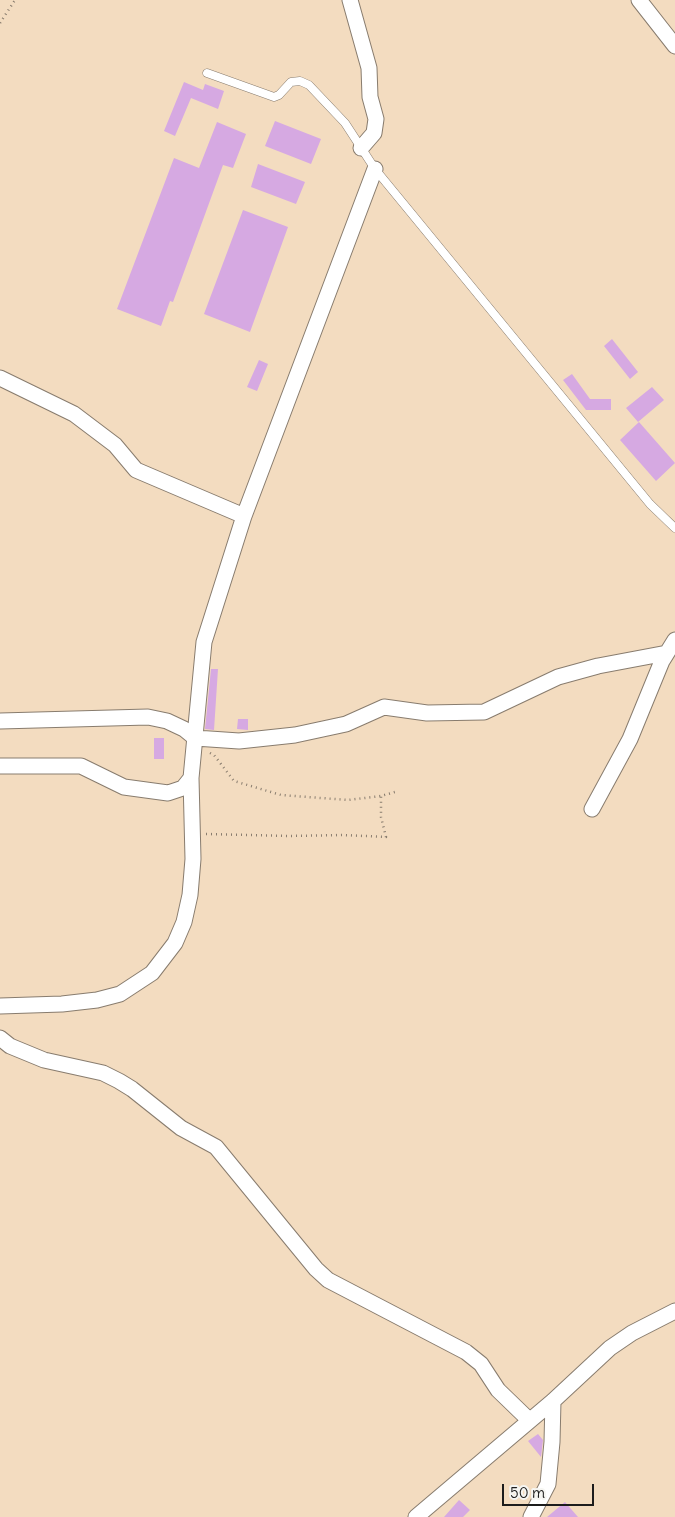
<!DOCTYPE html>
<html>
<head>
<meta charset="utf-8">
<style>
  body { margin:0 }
  #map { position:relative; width:675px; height:1517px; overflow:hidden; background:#f3dcc0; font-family:Delius,sans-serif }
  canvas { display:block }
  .scale { position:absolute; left:502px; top:1484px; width:92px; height:22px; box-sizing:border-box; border:2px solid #1c1c1c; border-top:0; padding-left:6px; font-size:15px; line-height:18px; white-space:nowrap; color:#1c1c1c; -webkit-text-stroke:4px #f6f6f2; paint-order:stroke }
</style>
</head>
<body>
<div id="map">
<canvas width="675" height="1517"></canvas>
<div class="scale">50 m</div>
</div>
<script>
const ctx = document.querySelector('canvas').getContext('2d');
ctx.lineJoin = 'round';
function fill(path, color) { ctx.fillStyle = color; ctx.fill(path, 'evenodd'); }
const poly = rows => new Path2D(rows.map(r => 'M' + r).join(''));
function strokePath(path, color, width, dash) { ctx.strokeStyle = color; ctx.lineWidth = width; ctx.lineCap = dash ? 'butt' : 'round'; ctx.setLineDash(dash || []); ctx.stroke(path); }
fill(poly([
  [184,82,203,90,205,84,224,91,218,109,191,98,175,136,164,131],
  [275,121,321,139,311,164,265,146],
  [217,122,246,134,233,168,223,165,173,302,170,301,161,326,117,309,174,158,199,168],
  [258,164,305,182,296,204,251,187],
  [243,210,288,227,250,332,204,314],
  [612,339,638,372,630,379,604,346],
  [259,360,268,364,257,391,247,387],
  [572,374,590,399,611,399,611,410,586,410,563,380],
  [652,387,664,400,638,422,626,408],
  [639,422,675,463,656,481,620,440],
  [211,669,218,669,214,730,205,729],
  [238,719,248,719,248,730,237,729],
  [154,738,164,738,164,759,154,759],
  [538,1434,543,1440,541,1457,528,1441],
  [459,1500,470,1510,463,1517,444,1517],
  [565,1502,578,1517,547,1517]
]), '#d6a9e2');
const lane = poly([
  [207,73,274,97,279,95,291,82,300,81,309,85,345,123,375,169,650,504,675,528]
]);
const street = poly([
  [350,0,369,68,370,97,376,119,374,133,361,148],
  [639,0,675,46],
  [0,378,74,414,115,445,136,470,244,516],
  [0,721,148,717,167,721,184,729,195,738,239,741,295,735,346,724,384,707,427,713,484,712,558,677,598,666,667,653],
  [0,766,81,766,124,787,168,793,183,788,191,778],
  [592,809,630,739,662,661,675,640],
  [0,1006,62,1004,97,1000,120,994,152,973,175,943,184,922,190,895,193,859,191,778,204,642,244,516,375,169],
  [0,1038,10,1046,44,1060,103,1073,119,1081,132,1089,181,1128,216,1147,316,1269,328,1280,466,1352,481,1364,498,1390,528,1419],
  [416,1517,553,1401,610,1348,632,1333,675,1311],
  [531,1517,548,1484,552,1442,553,1401]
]);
strokePath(lane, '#887c6e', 9);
strokePath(street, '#887c6e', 17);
strokePath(poly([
  [0,23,15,0],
  [210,753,214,755,234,781,281,795,348,800,381,796],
  [206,834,289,836,343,835,386,837,381,817,381,796,395,792]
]), '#887c6e', 2.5, [1, 4]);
strokePath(lane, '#fff', 8);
strokePath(street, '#fff', 15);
</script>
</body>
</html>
